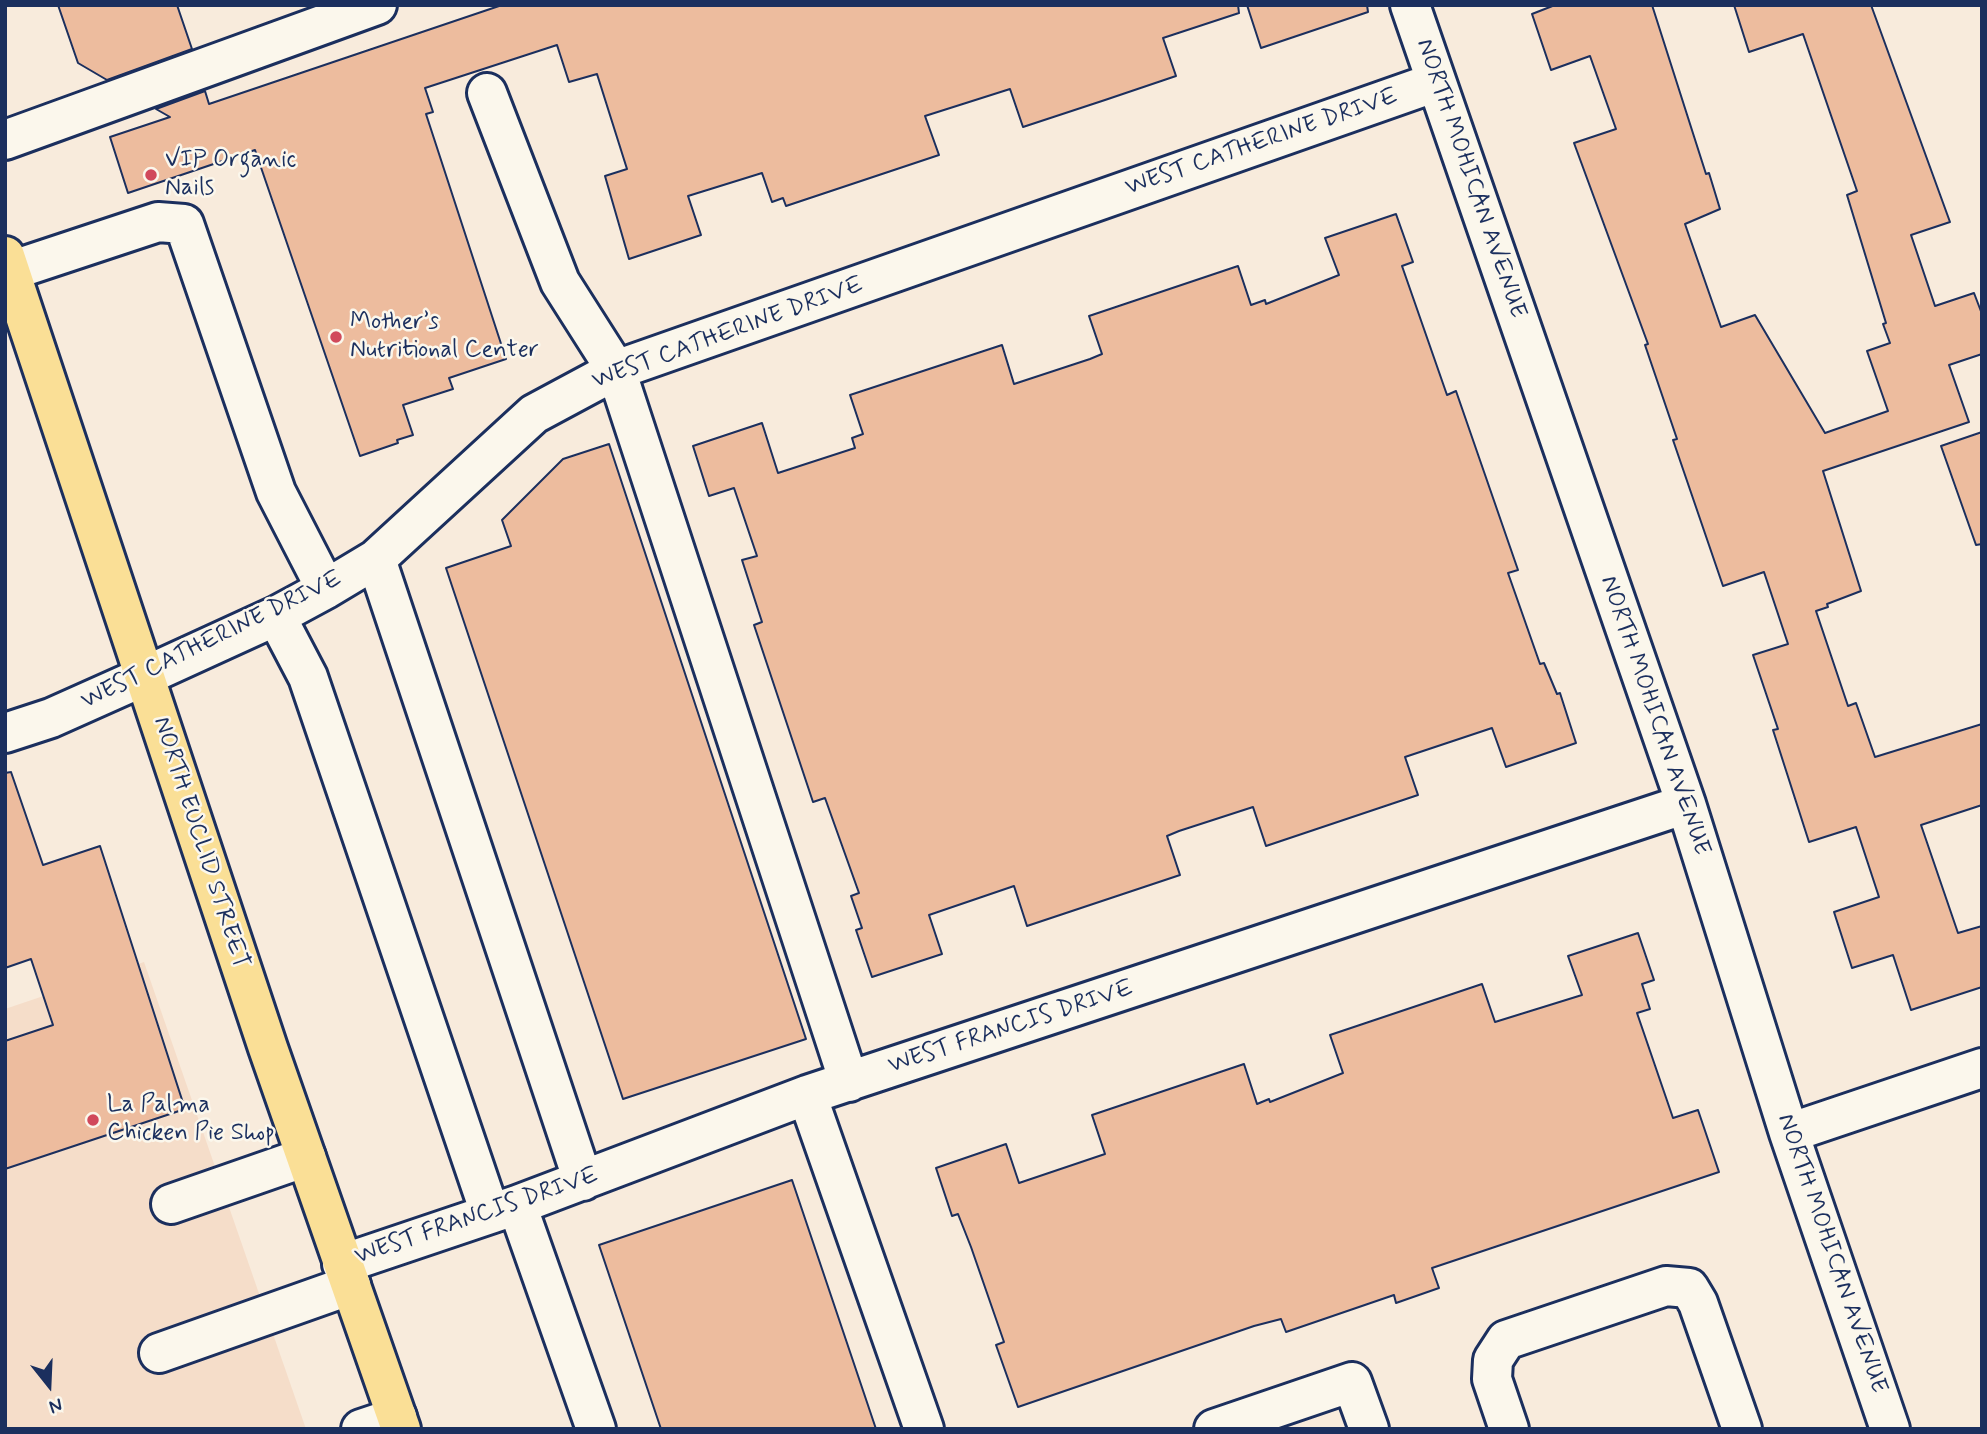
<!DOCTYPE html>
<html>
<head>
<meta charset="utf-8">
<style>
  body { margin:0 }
  #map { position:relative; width:1987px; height:1434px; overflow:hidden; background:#f8ebdc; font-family:Mynerve,sans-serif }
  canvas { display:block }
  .frame { position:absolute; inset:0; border:7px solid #1b2f5e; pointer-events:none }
  .north { position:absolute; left:14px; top:1350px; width:70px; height:70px; -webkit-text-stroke:5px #fbf7ec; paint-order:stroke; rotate:162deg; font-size:19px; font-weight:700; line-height:28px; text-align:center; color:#1b2f5e }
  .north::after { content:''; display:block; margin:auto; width:24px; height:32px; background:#1b2f5e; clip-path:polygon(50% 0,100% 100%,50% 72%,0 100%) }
</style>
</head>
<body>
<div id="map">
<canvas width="1987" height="1434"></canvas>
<div class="frame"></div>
<div class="north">N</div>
</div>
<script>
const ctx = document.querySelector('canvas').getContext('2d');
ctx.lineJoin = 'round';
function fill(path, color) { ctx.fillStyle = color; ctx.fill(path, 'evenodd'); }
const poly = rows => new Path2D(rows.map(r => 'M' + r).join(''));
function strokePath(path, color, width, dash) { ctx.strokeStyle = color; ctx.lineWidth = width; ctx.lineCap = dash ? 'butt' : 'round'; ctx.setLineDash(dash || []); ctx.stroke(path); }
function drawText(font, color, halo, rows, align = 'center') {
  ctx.font = font + ' Mynerve,sans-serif'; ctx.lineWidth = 5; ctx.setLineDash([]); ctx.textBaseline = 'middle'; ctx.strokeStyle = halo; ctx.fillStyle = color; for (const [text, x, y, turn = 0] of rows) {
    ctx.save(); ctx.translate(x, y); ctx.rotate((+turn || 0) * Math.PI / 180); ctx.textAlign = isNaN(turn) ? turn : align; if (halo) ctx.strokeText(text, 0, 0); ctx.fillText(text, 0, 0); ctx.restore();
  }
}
fill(poly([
  [144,962,306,1429,5,1429,5,1009]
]), '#f5ddc9');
const building = poly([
  [58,5,177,5,192,49,107,80,78,63,58,5],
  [502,5,1238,5,1239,13,1163,38,1176,76,1105,100,1023,127,1010,89,925,116,939,155,786,206,783,198,772,202,762,173,688,196,701,235,629,259,605,176,627,169,597,74,569,82,557,45,425,88,433,112,426,114,506,359,449,378,453,389,403,405,413,435,397,440,398,443,360,456,255,150,128,193,110,137,170,117,156,109,205,91,209,104,502,5],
  [1247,5,1367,5,1368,12,1261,48,1247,5],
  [1555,5,1652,5,1706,174,1709,173,1720,209,1685,224,1721,327,1755,315,1825,433,1888,411,1867,351,1890,343,1883,324,1886,323,1847,195,1857,191,1803,34,1749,52,1734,5,1871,5,1950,222,1911,235,1935,306,1974,293,1982,314,1982,354,1949,365,1969,422,1823,471,1861,591,1827,604,1828,607,1816,611,1848,706,1856,703,1875,757,1982,724,1982,805,1921,825,1958,933,1982,926,1982,987,1911,1010,1893,955,1852,968,1834,912,1879,897,1856,827,1809,842,1773,730,1778,729,1753,655,1788,644,1764,572,1723,586,1673,440,1677,439,1645,345,1648,344,1574,143,1616,129,1590,56,1551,70,1532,14,1555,5],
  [1396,214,1413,262,1402,266,1447,395,1456,391,1518,570,1508,573,1540,664,1544,663,1557,694,1560,693,1576,743,1506,767,1492,728,1405,757,1418,795,1266,846,1253,807,1179,831,1167,836,1180,875,1027,926,1014,886,929,915,942,954,872,977,856,930,862,928,851,896,859,893,825,798,813,802,754,625,762,622,742,560,757,556,734,488,709,496,693,446,762,423,778,473,855,448,852,438,863,434,850,395,1002,345,1014,384,1090,359,1102,354,1089,316,1238,266,1251,305,1265,300,1266,304,1339,275,1325,238,1396,214],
  [1982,432,1982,544,1976,545,1941,446,1982,432],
  [609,444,806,1039,623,1099,446,568,511,546,502,520,563,459,609,444],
  [11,772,43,865,100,846,185,1109,5,1169,5,1041,53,1025,31,959,5,968,5,773,11,772],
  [1638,933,1654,980,1642,984,1650,1009,1637,1013,1673,1118,1698,1110,1719,1172,1432,1268,1439,1288,1396,1303,1394,1295,1286,1332,1281,1319,1254,1326,1018,1407,996,1345,1004,1342,971,1247,958,1214,952,1216,936,1168,1006,1144,1019,1183,1105,1154,1092,1115,1244,1064,1257,1104,1269,1099,1270,1102,1343,1073,1330,1035,1482,984,1495,1022,1582,995,1568,956,1638,933],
  [792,1180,876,1429,661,1429,599,1245,792,1180]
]);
fill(building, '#edbc9e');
strokePath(building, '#1b2f5e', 2);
const minor = poly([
  [1410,5,1686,804,1789,1133,1890,1429],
  [487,93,560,282,616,370,849,1082],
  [5,140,377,5],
  [10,271,158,222,184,224,276,492,326,589],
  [376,559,583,1181],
  [276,616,308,677,490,1213],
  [5,733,51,718,145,676,276,616,326,589,376,559,534,414,616,370,1436,82],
  [807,1095,924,1429],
  [1789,1133,1982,1068],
  [171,1204,306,1157],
  [517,1205,596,1429],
  [342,1264,517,1205,807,1095,1686,804],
  [159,1353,351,1285],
  [361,1429,397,1417],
  [1214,1429,1352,1382,1369,1429],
  [1509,1429,1492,1379,1493,1360,1506,1340,1666,1286,1689,1288,1698,1303,1742,1429]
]);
const major = poly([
  [5,256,268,1048,401,1429]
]);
strokePath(minor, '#1b2f5e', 44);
strokePath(major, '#1b2f5e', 44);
strokePath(minor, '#fbf7ec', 38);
strokePath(major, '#fadf96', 38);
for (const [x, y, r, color] of [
  [151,175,7,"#d1495b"],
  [336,337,7,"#d1495b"],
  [93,1120,7,"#d1495b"]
]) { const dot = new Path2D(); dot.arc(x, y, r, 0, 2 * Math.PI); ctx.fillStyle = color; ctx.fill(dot); strokePath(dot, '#fbf7ec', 2.5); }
drawText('24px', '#1b2f5e', '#fbf7ec', [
  ["WEST CATHERINE DRIVE",1262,143,-19],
  ["NORTH MOHICAN AVENUE",1470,179,71],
  ["WEST CATHERINE DRIVE",728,334,-20],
  ["WEST CATHERINE DRIVE",212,641,-26],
  ["NORTH MOHICAN AVENUE",1654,716,71],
  ["NORTH EUCLID STREET",200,843,72],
  ["WEST FRANCIS DRIVE",1011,1028,-18],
  ["WEST FRANCIS DRIVE",477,1217,-19],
  ["NORTH MOHICAN AVENUE",1831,1254,71]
]);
drawText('24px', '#1b2f5e', '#fbf7ec', [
  ["VIP Organic",165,161],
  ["Nails",165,189],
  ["Mother’s",350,323],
  ["Nutritional Center",350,351],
  ["La Palma",107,1106],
  ["Chicken Pie Shop",107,1134]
], 'left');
</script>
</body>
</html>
